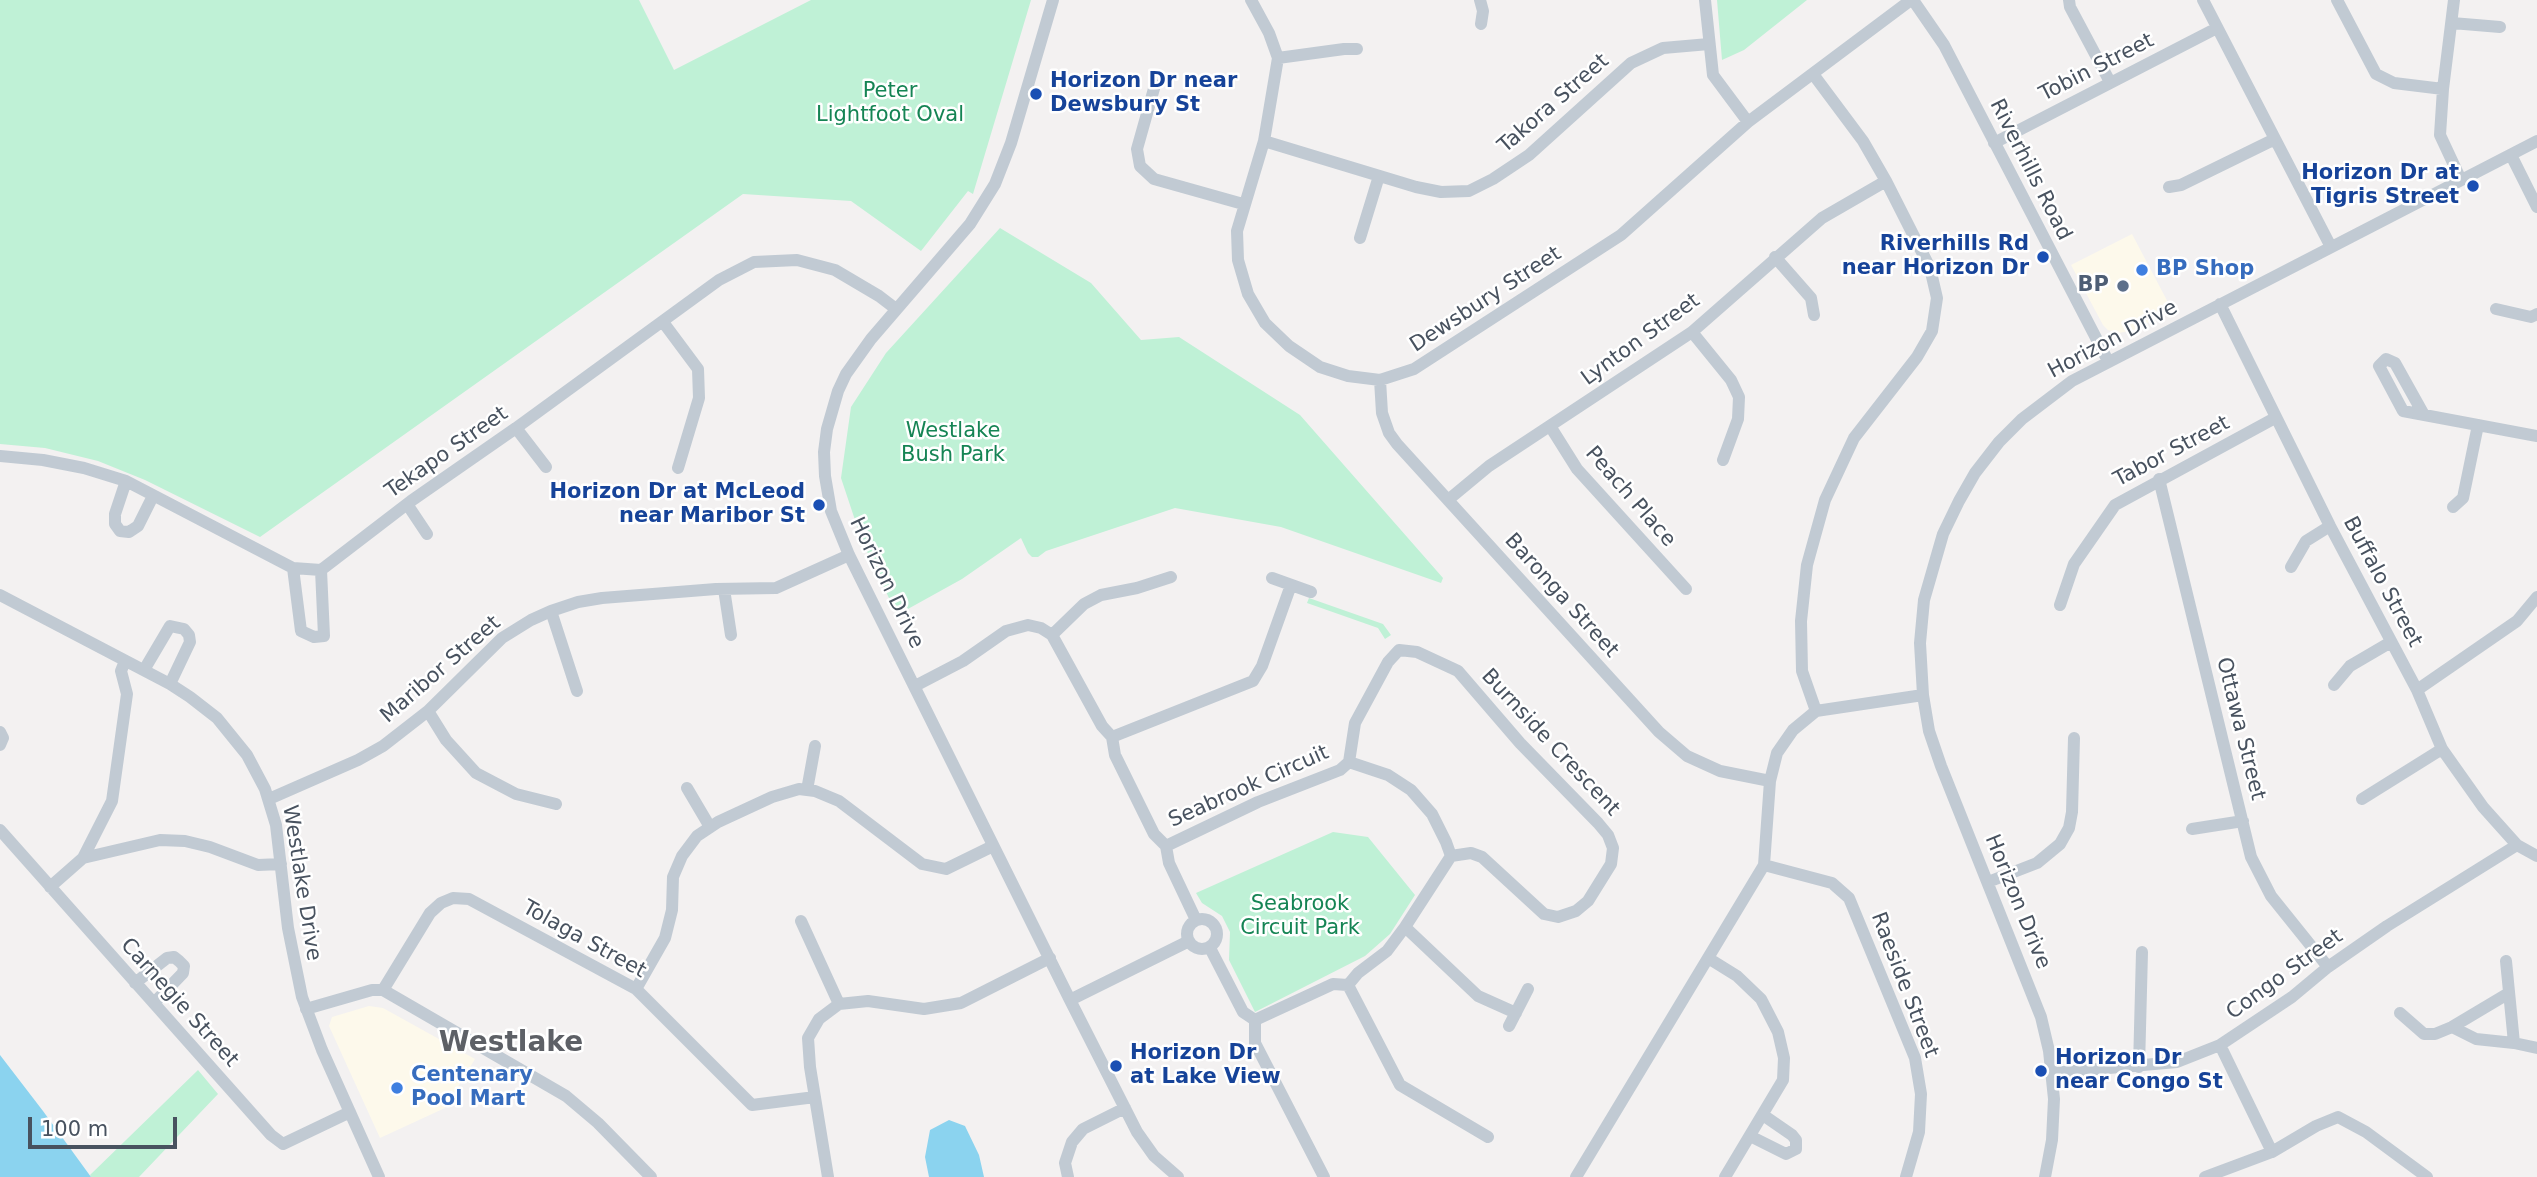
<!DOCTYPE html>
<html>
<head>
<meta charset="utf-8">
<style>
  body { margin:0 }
  #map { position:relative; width:2537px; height:1177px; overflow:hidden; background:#f3f1f1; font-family:"DejaVu Sans",sans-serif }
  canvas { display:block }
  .scale { position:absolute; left:28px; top:1117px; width:149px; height:32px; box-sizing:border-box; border:4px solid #48525f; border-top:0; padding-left:9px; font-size:21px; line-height:24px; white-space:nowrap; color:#48525f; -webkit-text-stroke:5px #fff; paint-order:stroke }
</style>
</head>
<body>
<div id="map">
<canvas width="2537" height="1177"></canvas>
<div class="scale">100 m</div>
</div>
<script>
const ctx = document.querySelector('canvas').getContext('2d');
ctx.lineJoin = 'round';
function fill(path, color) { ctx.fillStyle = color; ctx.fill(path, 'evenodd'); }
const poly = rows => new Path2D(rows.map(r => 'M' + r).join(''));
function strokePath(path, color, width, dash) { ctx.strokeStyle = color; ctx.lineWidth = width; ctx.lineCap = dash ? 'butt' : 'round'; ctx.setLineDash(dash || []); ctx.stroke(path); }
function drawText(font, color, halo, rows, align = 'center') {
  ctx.font = font + ' "DejaVu Sans",sans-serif'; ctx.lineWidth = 5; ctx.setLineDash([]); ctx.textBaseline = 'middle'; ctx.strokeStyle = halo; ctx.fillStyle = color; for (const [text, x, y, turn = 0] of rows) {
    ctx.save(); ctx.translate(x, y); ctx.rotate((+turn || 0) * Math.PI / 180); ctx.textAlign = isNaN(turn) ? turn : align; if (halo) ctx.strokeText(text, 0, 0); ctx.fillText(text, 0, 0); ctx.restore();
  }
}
fill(poly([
  [2132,234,2172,310,2134,330,2119,333,2108,330,2103,325,2071,265],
  [369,1006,383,1008,475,1059,445,1108,380,1138,329,1026,332,1017]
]), '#fdf9eb');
fill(poly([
  [0,0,639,0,674,70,811,0,1031,0,973,194,968,191,921,251,851,201,743,194,260,537,145,480,98,461,45,448,0,444],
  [1717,0,1807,0,1744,50,1722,60],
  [1000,228,1091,283,1141,340,1179,337,1300,415,1443,578,1441,583,1281,527,1175,508,1046,551,1038,557,1032,557,1028,553,1021,538,962,579,897,615,862,541,841,478,851,407,886,353],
  [1309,598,1383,624,1391,635,1385,639,1378,628,1307,603],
  [1333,832,1368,837,1415,895,1390,934,1365,956,1255,1012,1229,960,1230,932,1222,916,1202,903,1196,893],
  [198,1070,218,1094,139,1177,91,1177,90,1175]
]), '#bff1d6');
fill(poly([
  [0,1055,43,1111,91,1177,0,1177],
  [949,1120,965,1126,979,1155,984,1177,929,1177,925,1157,930,1130]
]), '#8bd3ef');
strokePath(poly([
  [1053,0,1011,143,995,184,970,224,871,339,846,374,838,391,827,429,824,452,825,476,831,511,849,555,1070,1000,1137,1132,1154,1156,1178,1177],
  [1251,0,1269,33,1278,58,1264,141,1237,231,1238,260,1248,294,1265,323,1289,346,1320,367,1348,376,1380,380,1414,369,1621,235,1748,122,1911,0],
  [1480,0,1483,11,1481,24],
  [1705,0,1713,75,1748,122],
  [1913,0,1944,45,2108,361],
  [2069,0,2070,7,2110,82],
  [2203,0,2331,247],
  [2337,0,2376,74,2394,83,2443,89],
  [2454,0,2443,89,2440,135,2461,180],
  [2452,23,2500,27],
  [1278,58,1344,49,1357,49],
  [1813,74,1863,141,1886,181,1930,268,1937,298,1932,331,1917,357,1854,438,1825,500,1807,565,1801,621,1802,671,1816,711],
  [1155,85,1137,149,1140,166,1154,179,1243,204],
  [1264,141,1416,187,1441,192,1469,191,1493,179,1529,155,1631,63,1663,48,1709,44],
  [1994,143,2217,28],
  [2511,155,2537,207],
  [2169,187,2181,185,2275,139],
  [1360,238,1379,176],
  [1775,257,1811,298,1814,315],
  [2220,304,2330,526,2417,690,2442,749,2483,807,2517,845,2537,856],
  [2496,309,2531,317,2537,314],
  [663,322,698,369,699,398,678,468],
  [1692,332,1731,380,1739,397,1738,419,1723,460],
  [1380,380,1382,413,1389,433,1397,444,1659,732,1687,756,1720,771,1770,781],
  [2424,415,2395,363,2386,359,2379,366,2403,411,2537,436],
  [1550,426,1577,469,1686,589],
  [516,428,546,467],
  [0,456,43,460,84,468,126,481,293,568,321,570,411,501,516,428,719,280,754,262,797,260,835,270,879,296,896,309],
  [2159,479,2251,857,2271,896,2328,967],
  [126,481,115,514,115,524,120,531,129,532,138,526,153,496],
  [1448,500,1489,466,1692,332,1822,218,1886,181],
  [407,504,427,534],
  [2453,507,2463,498,2478,425],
  [2291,567,2306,541,2330,526],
  [293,568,301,631,314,637,324,636,321,570],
  [1272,578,1311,592],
  [724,589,731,635],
  [0,595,170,684,190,697,217,718,247,755,265,789,276,825,288,928,302,997,322,1050,379,1177],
  [2060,605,2074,564,2115,505,2275,418],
  [551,611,577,691],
  [1052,635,1084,604,1101,595,1137,588,1171,577],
  [144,670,170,626,184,629,189,635,190,642,170,684],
  [2334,685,2350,666,2391,642],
  [915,686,963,661,1006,631,1028,625,1041,628,1052,635,1102,726,1112,737,1115,755,1154,834,1166,846,1169,863,1196,920],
  [2417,690,2517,621,2537,597],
  [428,711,446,740,476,773,516,794,556,804],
  [0,732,3,738,0,745],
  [1112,737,1253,681,1262,666,1291,585],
  [1349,762,1355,723,1388,662,1399,650,1417,652,1458,671,1520,743,1598,823,1608,835,1613,848,1611,864,1588,901,1576,911,1558,917,1544,914,1482,857,1471,853,1451,856],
  [687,788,710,827],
  [807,790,815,746],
  [269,799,358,760,383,746,428,711,502,638,531,620,551,611,578,602,602,598,716,589,776,588,849,555],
  [2362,799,2442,749],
  [2192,829,2243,821],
  [0,830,271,1135,283,1144,350,1112],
  [1166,846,1258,802,1340,770,1349,762,1388,775,1411,790,1432,814,1446,842,1451,856,1405,927,1387,951,1358,973,1348,985,1333,984,1255,1020,1243,1012,1210,948],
  [83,858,112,801,127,694,121,671,125,661],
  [1764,865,1832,883,1849,898,1915,1058,1921,1094,1919,1132,1906,1177],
  [1988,882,2037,863,2060,844,2069,828,2072,812,2074,738],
  [50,887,83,858,160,840,185,841,210,847,258,865,281,864],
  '1187 934a15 15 0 1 1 30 0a15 15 0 1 1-30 0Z',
  [801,921,839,1004],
  [1405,927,1478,996,1516,1013],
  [1708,958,1737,976,1761,999,1778,1032,1784,1058,1783,1080,1725,1177],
  [2506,961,2514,1043,2537,1048],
  [135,983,167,958,174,957,179,961,184,966,183,973,154,1003],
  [1348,985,1400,1085,1488,1137],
  [636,989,665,938,672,910,673,877,682,856,697,836,718,822,772,797,799,789,815,791,839,801,922,864,946,869,993,846],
  [383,990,430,913,441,903,453,898,469,899,636,989,752,1105,815,1097],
  [1070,1000,1189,941],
  [306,1009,372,990,383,990,566,1096,598,1123,651,1177],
  [2400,1013,2424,1034,2435,1034,2452,1027,2509,993],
  [1255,1020,1255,1043,1324,1177],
  [1509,1026,1528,989],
  [2452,1027,2476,1039,2514,1043],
  [2220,1045,2272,1152],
  [2139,1067,2142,952],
  [2052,1073,2177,1062,2220,1045,2292,997,2328,967,2387,926,2517,845],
  [1750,1136,1786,1154,1796,1149,1796,1140,1792,1135,1763,1115],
  [828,1177,810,1067,808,1038,819,1019,839,1004,868,1001,924,1009,961,1003,1050,958],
  [1068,1177,1065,1163,1072,1142,1083,1129,1125,1108],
  [1576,1177,1764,865,1770,781,1777,753,1793,730,1816,711,1923,695],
  [2045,1177,2052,1140,2054,1099,2049,1051,2041,1017,1941,766,1929,731,1923,695,1920,643,1924,600,1943,534,1959,501,1975,473,1999,442,2022,419,2072,381,2537,141],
  [2205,1177,2272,1152,2316,1126,2338,1117,2366,1132,2427,1177]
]), '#c1cad3', 12);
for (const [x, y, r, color] of [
  [1036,94,7,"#1a4fb4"],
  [2473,186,7,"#1a4fb4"],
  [2043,257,7,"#1a4fb4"],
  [2142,270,7,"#3f7fe0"],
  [2123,286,7,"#5c6f8a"],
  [819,505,7,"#1a4fb4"],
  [1116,1066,7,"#1a4fb4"],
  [2041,1071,7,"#1a4fb4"],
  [397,1088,7,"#3f7fe0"]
]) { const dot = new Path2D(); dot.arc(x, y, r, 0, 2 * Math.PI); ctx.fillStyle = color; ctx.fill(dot); strokePath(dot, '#fff', 2.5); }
drawText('21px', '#48525f', '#fff', [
  ["Tobin Street",2097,68,-27],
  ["Takora Street",1554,104,-41],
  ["Riverhills Road",2030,170,63],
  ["Dewsbury Street",1486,300,-33],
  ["Lynton Street",1641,340,-36],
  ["Horizon Drive",2113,340,-28],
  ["Tabor Street",2172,452,-28],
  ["Tekapo Street",447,453,-35],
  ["Peach Place",1630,497,49],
  ["Buffalo Street",2382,582,62],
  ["Horizon Drive",886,583,64],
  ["Baronga Street",1561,596,48],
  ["Maribor Street",441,670,-41],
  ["Ottawa Street",2240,729,76],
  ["Burnside Crescent",1550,743,47],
  ["Seabrook Circuit",1249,787,-24],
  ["Westlake Drive",301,883,81],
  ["Horizon Drive",2017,902,68],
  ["Tolaga Street",584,940,29],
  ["Congo Street",2285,975,-36],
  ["Raeside Street",1904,985,69],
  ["Carnegie Street",179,1003,48]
]);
drawText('bold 21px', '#164399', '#fff', [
  ["Horizon Dr near",1050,82],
  ["Dewsbury St",1050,106],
  ["Horizon Dr at",2459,174,"right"],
  ["Tigris Street",2459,198,"right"],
  ["Riverhills Rd",2029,245,"right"],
  ["near Horizon Dr",2029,269,"right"],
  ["Horizon Dr at McLeod",805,493,"right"],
  ["near Maribor St",805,517,"right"],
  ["Horizon Dr",1130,1054],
  ["at Lake View",1130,1078],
  ["Horizon Dr",2055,1059],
  ["near Congo St",2055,1083]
], 'left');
drawText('21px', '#158454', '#fff', [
  ["Peter",890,92],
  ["Lightfoot Oval",890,116],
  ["Westlake",953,432],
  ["Bush Park",953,456],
  ["Seabrook",1300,905],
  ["Circuit Park",1300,929]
]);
drawText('bold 21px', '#366cbe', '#fff', [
  ["BP Shop",2156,270],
  ["Centenary",411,1076],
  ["Pool Mart",411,1100]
], 'left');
drawText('bold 21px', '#4e5e75', '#fff', [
  ["BP",2109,286]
], 'right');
drawText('bold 28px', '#5d6066', '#fff', [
  ["Westlake",511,1044]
]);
</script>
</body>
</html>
